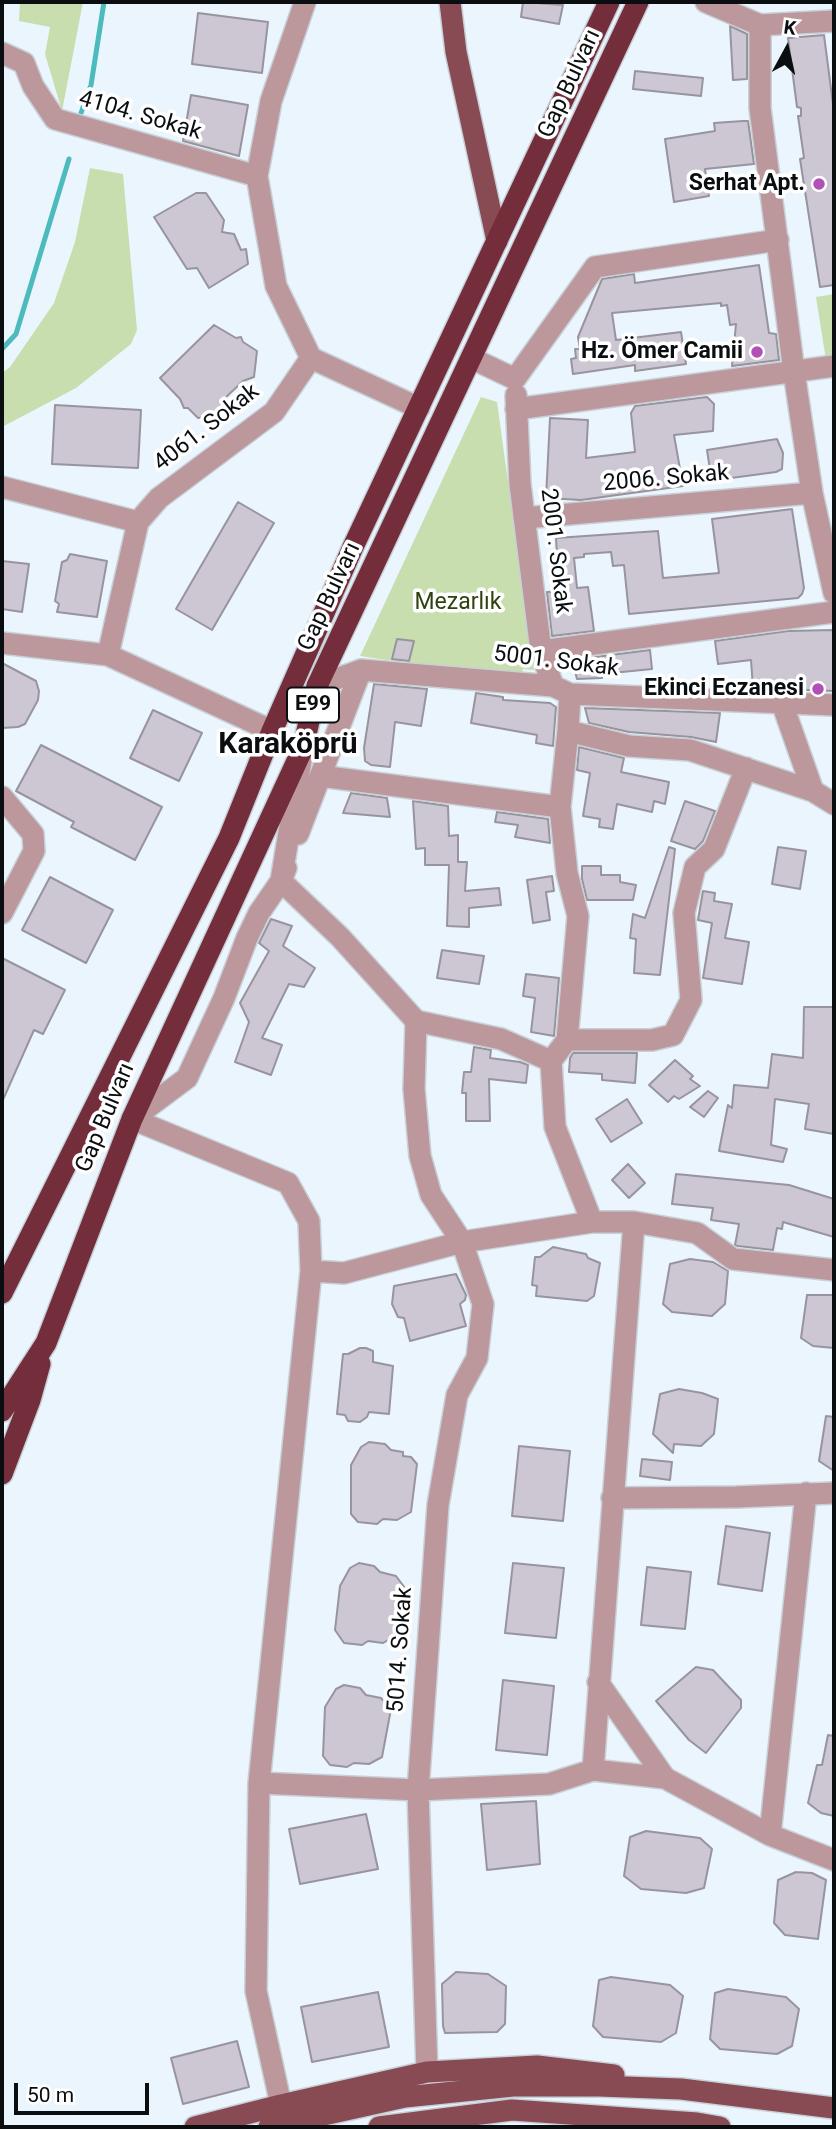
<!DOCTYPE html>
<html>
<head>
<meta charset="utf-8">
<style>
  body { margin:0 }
  #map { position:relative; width:836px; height:2129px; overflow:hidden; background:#ebf5fd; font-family:Roboto,sans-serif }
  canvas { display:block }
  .frame { position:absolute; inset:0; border:4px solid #0a0e10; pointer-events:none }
  .north { position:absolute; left:752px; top:14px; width:70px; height:70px; -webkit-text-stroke:5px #fff; paint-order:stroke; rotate:8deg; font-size:19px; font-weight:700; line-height:28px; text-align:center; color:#0a0e10 }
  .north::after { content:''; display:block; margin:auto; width:24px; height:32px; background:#0a0e10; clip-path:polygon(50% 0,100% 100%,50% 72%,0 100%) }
  .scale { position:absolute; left:14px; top:2083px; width:135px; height:32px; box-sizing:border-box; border:4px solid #0a0e10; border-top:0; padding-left:9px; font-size:21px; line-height:24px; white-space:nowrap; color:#0a0e10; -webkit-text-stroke:5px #fff; paint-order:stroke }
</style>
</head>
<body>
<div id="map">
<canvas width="836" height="2129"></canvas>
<div class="frame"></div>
<div class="north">K</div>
<div class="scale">50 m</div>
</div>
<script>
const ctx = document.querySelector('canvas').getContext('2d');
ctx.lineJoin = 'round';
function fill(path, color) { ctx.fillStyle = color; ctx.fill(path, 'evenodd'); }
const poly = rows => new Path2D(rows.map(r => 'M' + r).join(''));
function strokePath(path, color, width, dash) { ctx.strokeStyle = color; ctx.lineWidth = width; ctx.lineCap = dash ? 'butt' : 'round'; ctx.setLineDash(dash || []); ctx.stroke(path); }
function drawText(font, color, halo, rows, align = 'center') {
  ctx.font = font + ' Roboto,sans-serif'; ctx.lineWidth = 7; ctx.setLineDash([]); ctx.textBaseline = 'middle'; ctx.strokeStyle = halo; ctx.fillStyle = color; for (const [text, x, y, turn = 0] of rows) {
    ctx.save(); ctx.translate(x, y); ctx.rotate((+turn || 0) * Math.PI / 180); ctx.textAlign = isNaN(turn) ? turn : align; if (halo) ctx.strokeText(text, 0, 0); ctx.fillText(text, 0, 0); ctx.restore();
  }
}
fill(poly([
  [20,2,83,2,62,111,45,54,50,27,19,21],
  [90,168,123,174,137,330,131,344,76,388,2,427,2,373,10,367,54,303,75,242],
  [834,294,834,359,826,360,816,297],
  [481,397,497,402,534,670,523,669,520,680,360,656]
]), '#c9deaf');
strokePath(poly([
  [81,113,91,85,104,2],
  [2,349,16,334,69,159]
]), '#4dbbbd', 5);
const building = poly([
  [523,2,563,5,559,24,521,17,523,2],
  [198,13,268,22,262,73,192,64,198,13],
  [730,26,747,34,747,79,733,80,730,26],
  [824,35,834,112,834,285,820,287,800,159,804,158,798,116,801,116,801,108,797,107,788,38,824,35],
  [635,71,703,78,701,96,633,89,635,71],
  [191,95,248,105,239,156,183,141,191,95],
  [743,121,748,121,754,164,705,169,709,196,674,202,665,139,715,131,714,123,743,121],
  [196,193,206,193,224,220,222,232,234,234,241,250,246,249,248,264,209,288,197,268,187,269,154,217,196,193],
  [759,265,769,333,776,334,779,360,732,366,736,324,730,325,727,305,721,306,721,303,612,313,616,340,681,332,686,364,635,371,635,365,573,374,571,359,576,358,575,349,580,349,578,337,602,279,634,274,635,283,759,265],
  [214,325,236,338,241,337,243,342,257,351,254,377,243,381,223,400,227,404,221,414,198,418,188,408,184,408,180,399,160,378,214,325],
  [707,397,714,404,713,431,674,435,683,486,581,500,546,498,550,418,588,420,586,458,635,452,631,413,635,406,707,397],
  [55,405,141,410,138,468,52,464,55,405],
  [777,439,783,453,782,469,776,472,716,480,711,476,707,450,777,439],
  [238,502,274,523,212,630,176,609,238,502],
  [792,509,804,588,802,594,798,598,629,614,624,565,613,566,611,552,584,554,584,557,574,558,577,588,588,587,594,631,552,636,547,592,559,591,556,538,658,531,663,578,719,573,712,519,792,509],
  [70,554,107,561,97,617,57,612,59,604,55,601,62,562,67,560,70,554],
  [2,561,29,564,22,612,2,609,2,561],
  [834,630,834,691,753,688,751,660,718,664,715,641,788,631,834,630],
  [397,639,414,641,409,661,392,659,397,639],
  [650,650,652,669,602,674,602,678,577,679,572,660,650,650],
  [2,663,36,681,39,691,38,700,25,724,18,727,2,728,2,663],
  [374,684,427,689,421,726,395,722,390,767,371,765,365,761,364,748,374,684],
  [476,693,503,697,503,700,550,703,556,707,553,746,536,743,537,735,471,723,476,693],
  [585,708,720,713,716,742,691,737,629,732,589,723,585,708],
  [153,710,202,733,179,781,130,758,153,710],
  [41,745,162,807,135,860,71,827,74,822,16,791,41,745],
  [579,747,624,758,621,772,669,782,665,804,654,801,652,812,617,804,613,829,599,827,600,819,583,816,590,773,577,770,579,747],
  [351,793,387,798,390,817,343,813,351,793],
  [413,801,448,806,449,836,458,835,458,862,467,862,465,891,499,888,501,905,469,908,469,927,447,926,449,865,425,865,425,848,416,849,413,801],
  [685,801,715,811,703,841,695,849,671,841,685,801],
  [497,812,548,819,550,843,515,837,518,825,495,822,497,812],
  [669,847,675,849,660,975,634,973,636,939,630,938,633,914,645,918,669,847],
  [778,847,806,851,800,889,772,884,778,847],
  [582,866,601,866,601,875,620,875,620,882,636,885,633,900,587,900,582,879,582,866],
  [552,876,554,891,546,892,550,920,533,923,527,880,552,876],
  [50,877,113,910,86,963,22,930,50,877],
  [703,891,715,893,714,901,732,904,725,938,749,942,742,984,703,978,712,923,698,920,703,891],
  [271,919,292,926,283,946,315,968,304,987,289,984,262,1038,282,1045,271,1075,235,1062,249,1022,240,1003,269,951,259,943,271,919],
  [442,950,484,956,479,984,437,978,442,950],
  [2,958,65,990,43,1034,34,1030,2,1102,2,958],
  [526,974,559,978,554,1036,531,1032,535,998,523,996,526,974],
  [804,1007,834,1007,834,1134,805,1129,809,1104,775,1099,771,1145,787,1149,783,1162,719,1151,728,1105,732,1108,734,1085,768,1088,772,1054,803,1058,804,1007],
  [474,1047,491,1050,490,1058,520,1062,528,1065,526,1083,489,1079,490,1121,466,1121,466,1093,462,1093,464,1072,471,1072,474,1047],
  [573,1053,637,1053,635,1083,602,1080,602,1074,569,1072,570,1058,573,1053],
  [675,1060,693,1076,690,1079,700,1086,679,1099,674,1096,668,1102,649,1085,675,1060],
  [708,1091,718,1098,704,1117,690,1107,708,1091],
  [627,1099,642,1123,611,1142,596,1119,627,1099],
  [628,1164,645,1183,629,1198,612,1180,628,1164],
  [676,1174,789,1185,834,1199,834,1237,783,1222,782,1229,777,1228,773,1250,738,1246,735,1245,739,1224,711,1220,713,1208,672,1204,676,1174],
  [553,1247,586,1254,588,1258,600,1263,594,1296,587,1301,536,1296,537,1286,532,1285,535,1257,540,1257,553,1247],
  [690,1259,713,1262,728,1271,725,1304,712,1316,672,1312,663,1304,670,1264,690,1259],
  [456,1274,466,1295,465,1300,460,1304,466,1326,410,1341,404,1318,398,1317,392,1304,394,1286,456,1274],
  [807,1295,834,1295,834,1348,813,1346,801,1338,807,1295],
  [360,1348,366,1348,373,1351,373,1362,393,1366,389,1414,369,1412,367,1417,360,1422,348,1421,345,1415,337,1414,343,1354,348,1354,360,1348],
  [679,1389,702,1393,718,1399,714,1434,701,1446,674,1444,673,1453,653,1434,660,1394,679,1389],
  [826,1416,834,1417,834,1471,819,1461,826,1416],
  [369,1442,385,1444,391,1450,403,1452,403,1456,411,1457,417,1464,411,1512,397,1520,383,1519,377,1524,358,1522,351,1514,351,1465,361,1447,369,1442],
  [519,1446,570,1451,563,1521,512,1516,519,1446],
  [642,1459,672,1462,670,1480,640,1476,642,1459],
  [726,1526,770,1533,762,1591,718,1584,726,1526],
  [359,1563,374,1566,380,1572,396,1576,405,1588,397,1635,383,1643,368,1641,362,1645,344,1643,335,1630,340,1586,350,1568,359,1563],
  [513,1563,564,1568,556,1638,505,1633,513,1563],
  [647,1567,691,1572,685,1629,641,1625,647,1567],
  [696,1667,713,1670,741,1700,741,1708,706,1753,689,1740,656,1701,696,1667],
  [503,1680,554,1686,547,1755,496,1750,503,1680],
  [344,1685,360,1688,366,1695,381,1698,391,1709,382,1757,369,1764,354,1763,347,1767,330,1765,323,1756,325,1707,336,1689,344,1685],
  [828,1735,834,1736,834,1816,821,1813,808,1803,817,1765,822,1765,828,1735],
  [536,1801,540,1864,487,1870,481,1804,536,1801],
  [366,1814,378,1869,300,1884,289,1829,366,1814],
  [646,1831,700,1838,712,1849,704,1888,686,1893,641,1889,624,1876,630,1837,646,1831],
  [796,1872,812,1873,826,1880,818,1939,785,1935,774,1923,778,1880,796,1872],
  [456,1972,488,1974,506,1986,505,2024,497,2032,445,2033,443,2026,442,1984,456,1972],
  [611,1977,670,1985,683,1996,676,2033,661,2042,603,2037,593,2026,599,1980,611,1977],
  [728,1989,786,1997,799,2009,792,2046,777,2054,720,2049,710,2039,715,1993,728,1989],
  [378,1992,389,2047,312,2062,301,2007,378,1992],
  [237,2041,249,2087,183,2104,171,2058,237,2041]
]);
fill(building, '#ccc7d2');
strokePath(building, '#98949e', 2);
const minor = poly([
  [706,2,760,25,834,21],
  [760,25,760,108,794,372,812,493,834,593],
  [2,53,24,63,33,86,55,119,257,176],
  [311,358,419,408],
  [471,358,515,379,595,267,778,240],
  [516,395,520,484,541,651,553,686],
  [516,409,834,366],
  [2,487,138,522],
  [524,518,812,493],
  [2,643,108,655,272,731],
  [541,651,834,612],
  [108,655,138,522,159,498,274,412,311,358,276,286,257,176,271,101,305,2],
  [317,686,361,670,553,686,570,694,834,705],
  [782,703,813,791],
  [568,731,629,746,690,750,813,791,834,804],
  [301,760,281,881,340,937,416,1021,501,1039,551,1061,555,1127,592,1222,634,1222,697,1233,733,1259,834,1270],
  [320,776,560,807],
  [2,797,33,834,34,851,2,913],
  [298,834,361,670],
  [416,1021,414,1089,420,1156,431,1195,462,1242,483,1304,477,1358,457,1395,438,1505,418,1790,427,2072],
  [567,1040,578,916,567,873,560,807,568,731,570,694],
  [551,1061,567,1040,652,1040,673,1035,691,1000,684,913,695,867,714,849,746,768],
  [132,1119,288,1183,309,1221,311,1271,259,1783,256,1991,281,2105],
  [132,1119,187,1078,224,998,247,938,259,913,281,881,286,868],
  [311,1271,344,1273,462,1242,592,1222],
  [612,1498,736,1497,834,1493],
  [598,1682,665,1778],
  [593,1770,634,1222],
  [259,1783,418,1790,549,1784,593,1770,665,1778,770,1835,834,1860],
  [770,1835,806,1493]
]);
const major = poly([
  [450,2,456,52,497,241],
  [195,2127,281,2105,427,2072,537,2066,614,2075],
  [269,2127,405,2097,513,2086,599,2086,681,2089,834,2108],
  [379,2127,512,2110,697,2123,720,2127]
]);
const highway = poly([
  [2,1293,229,838,272,731,353,547,609,2],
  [2,1411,46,1343,132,1119,303,748,317,686,638,2],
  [2,1474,30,1400,40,1364]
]);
strokePath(minor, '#c7d0d7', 24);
strokePath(major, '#c7d0d7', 24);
strokePath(highway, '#c7d0d7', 24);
strokePath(minor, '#bc979b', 21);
strokePath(major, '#884a53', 21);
strokePath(highway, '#742e3b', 21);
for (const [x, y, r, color] of [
  [819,184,7,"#b350b7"],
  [757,352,7,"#b350b7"],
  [818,689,7,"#b350b7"]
]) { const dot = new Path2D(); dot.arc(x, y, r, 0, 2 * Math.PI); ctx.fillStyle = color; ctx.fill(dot); strokePath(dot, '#fff', 2.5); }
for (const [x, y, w] of [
  [313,705,52]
]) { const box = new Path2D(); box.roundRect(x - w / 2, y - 17.5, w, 35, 5); ctx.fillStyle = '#fff'; ctx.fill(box); strokePath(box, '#0a0e10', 2); }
drawText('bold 21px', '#0a0e10', null, [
  ["E99",313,705]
]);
drawText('23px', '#0a0e10', '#fff', [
  ["Gap Bulvarı",570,84,-65],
  ["4104. Sokak",140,116,16],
  ["4061. Sokak",207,428,-38],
  ["2006. Sokak",666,479,-5],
  ["2001. Sokak",555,551,83],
  ["Gap Bulvarı",330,597,-65],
  ["5001. Sokak",556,662,7],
  ["Gap Bulvarı",106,1118,-67],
  ["5014. Sokak",401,1650,-86]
]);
drawText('bold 23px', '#0a0e10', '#fff', [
  ["Serhat Apt.",805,184],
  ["Hz. Ömer Camii",743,352],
  ["Ekinci Eczanesi",804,689]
], 'right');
drawText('23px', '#2e410f', '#fff', [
  ["Mezarlık",458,603]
]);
drawText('bold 30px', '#0a0e10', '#fff', [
  ["Karaköprü",288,745]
]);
</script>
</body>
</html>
